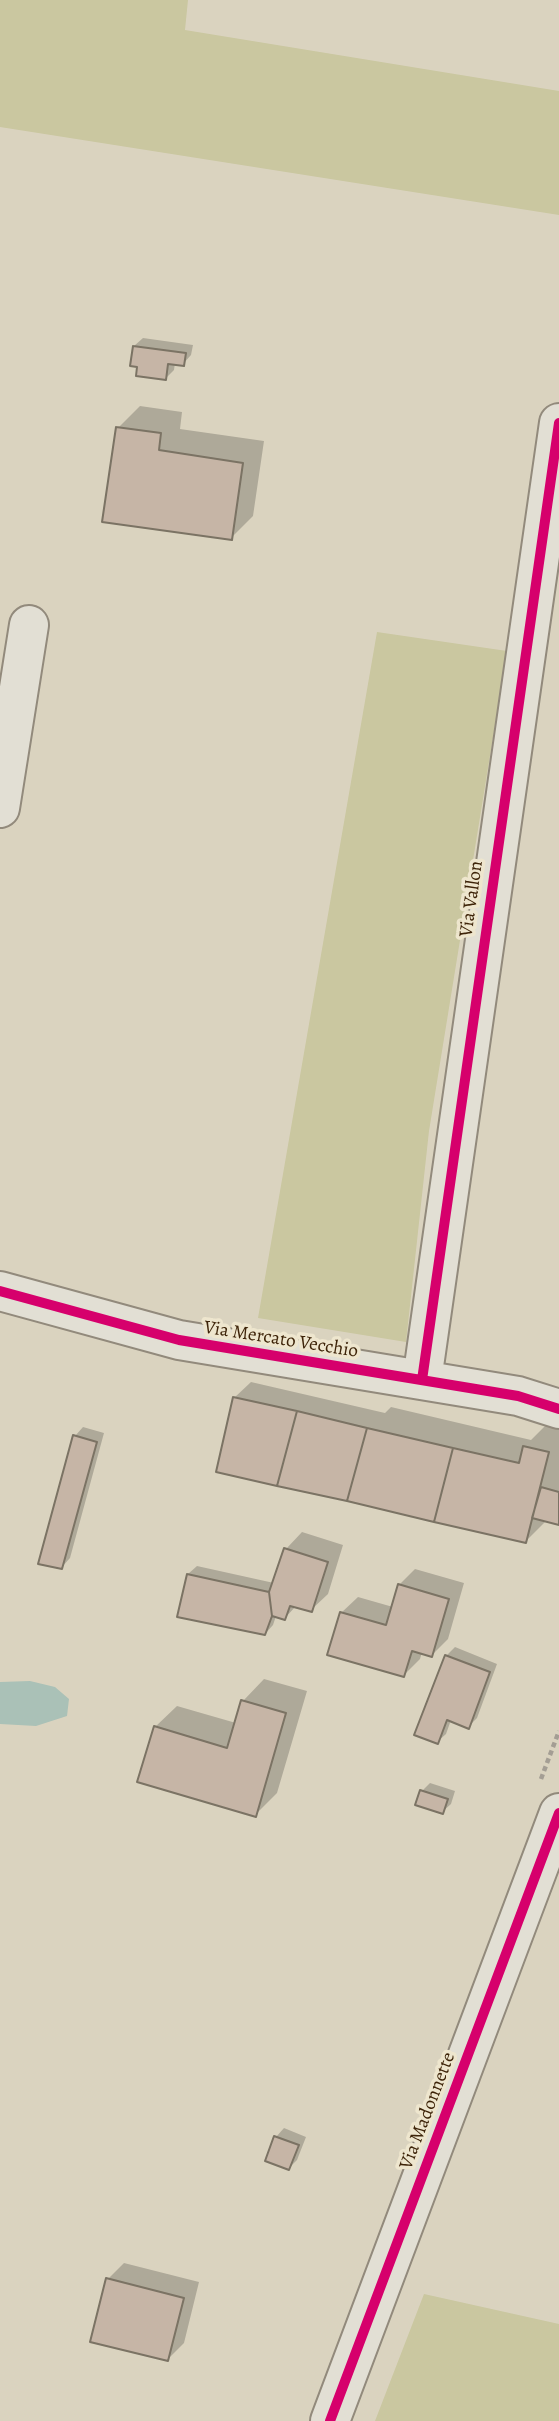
<!DOCTYPE html>
<html>
<head>
<meta charset="utf-8">
<style>
  body { margin:0 }
  canvas { display:block; background:#dad3bf }
</style>
</head>
<body>
<canvas width="559" height="2421"></canvas>
<script>
const ctx = document.querySelector('canvas').getContext('2d');
ctx.lineJoin = 'round';
function fill(path, color) { ctx.fillStyle = color; ctx.fill(path, 'evenodd'); }
const poly = rows => new Path2D(rows.map(r => 'M' + r).join(''));
function strokePath(path, color, width, dash) { ctx.strokeStyle = color; ctx.lineWidth = width; ctx.lineCap = dash ? 'butt' : 'round'; ctx.setLineDash(dash || []); ctx.stroke(path); }
function drawText(font, color, halo, rows, align = 'center') {
  ctx.font = font + ' Alegreya,serif'; ctx.lineWidth = 7; ctx.setLineDash([]); ctx.textBaseline = 'middle'; ctx.strokeStyle = halo; ctx.fillStyle = color; for (const [text, x, y, turn = 0] of rows) {
    ctx.save(); ctx.translate(x, y); ctx.rotate((+turn || 0) * Math.PI / 180); ctx.textAlign = isNaN(turn) ? turn : align; if (halo) ctx.strokeText(text, 0, 0); ctx.fillText(text, 0, 0); ctx.restore();
  }
}
fill(poly([
  [0,0,188,0,185,30,559,91,559,215,0,127],
  [377,632,507,651,429,1131,406,1342,258,1318],
  [424,2294,559,2324,559,2421,375,2421]
]), '#cac7a0');
fill(poly([
  [30,1681,55,1687,69,1699,67,1716,36,1726,0,1724,0,1682]
]), '#aac1b7');
fill(poly([
  [143,338,193,345,191,355,183,364,175,363,174,370,165,379,139,365,134,346],
  [140,406,182,412,180,429,264,441,253,516,231,538,118,428],
  [251,1382,385,1413,391,1407,531,1440,546,1425,559,1428,559,1523,547,1520,526,1541,234,1398],
  [83,1427,104,1433,70,1558,62,1567,75,1436],
  [302,1532,343,1545,328,1594,311,1610,296,1606,285,1618,276,1616,273,1625,265,1634,188,1574,197,1566,274,1583,286,1549],
  [415,1569,464,1583,448,1639,432,1655,422,1652,420,1659,404,1675,341,1613,358,1597,393,1607,399,1585],
  [455,1647,497,1664,477,1718,468,1727,451,1720,446,1734,437,1742,446,1656],
  [264,1679,307,1691,277,1793,255,1815,155,1727,177,1706,236,1723,243,1701],
  [430,1783,455,1791,451,1804,442,1812,422,1791],
  [284,2128,306,2137,297,2160,289,2168,276,2137],
  [124,2263,199,2282,184,2343,168,2359,108,2279]
]), '#0003');
const building = poly([
  [133,346,186,353,184,366,168,364,166,380,136,376,137,367,130,366,133,346],
  [116,427,161,433,159,450,243,463,232,540,102,522,116,427],
  [233,1397,297,1411,277,1486,216,1472,233,1397],
  [297,1411,367,1428,347,1501,277,1486,297,1411],
  [367,1428,453,1448,434,1522,347,1501,367,1428],
  [73,1435,97,1442,62,1569,38,1564,73,1435],
  [523,1446,549,1452,526,1543,434,1522,453,1448,519,1463,523,1446],
  [541,1487,559,1492,559,1525,532,1518,541,1487],
  [284,1548,328,1562,312,1612,290,1606,285,1620,272,1616,269,1592,284,1548],
  [187,1574,269,1592,272,1616,265,1635,177,1617,187,1574],
  [398,1584,449,1599,432,1657,412,1651,404,1677,327,1655,340,1612,386,1625,398,1584],
  [445,1655,490,1672,469,1729,447,1720,438,1744,414,1735,445,1655],
  [241,1700,286,1713,256,1817,137,1782,154,1726,227,1748,241,1700],
  [420,1790,448,1799,443,1814,415,1805,420,1790],
  [274,2136,299,2145,289,2170,265,2161,274,2136],
  [106,2278,184,2298,168,2361,90,2342,106,2278]
]);
fill(building, '#c6b5a6');
strokePath(building, '#7b7364', 2);
const minor = poly([
  [0,808,29,625],
  [0,1291,179,1340,518,1396,559,1409],
  [422,1380,559,423],
  [330,2421,559,1813]
]);
strokePath(minor, '#928a7c', 42);
strokePath(poly([
  [541,1779,559,1731]
]), '#a49e94', 4.5, [5, 3.5]);
strokePath(minor, '#e2dfd4', 38);
strokePath(poly([
  [0,1291,179,1340,518,1396,559,1409],
  [422,1380,559,423],
  [330,2421,559,1813]
]), '#d6006c', 10);
drawText('19px', '#3e2409', '#eee6ce', [
  ["Via Vallon",472,899,-82],
  ["Via Mercato Vecchio",281,1340,9],
  ["Via Madonnette",428,2111,-69]
]);
</script>
</body>
</html>
